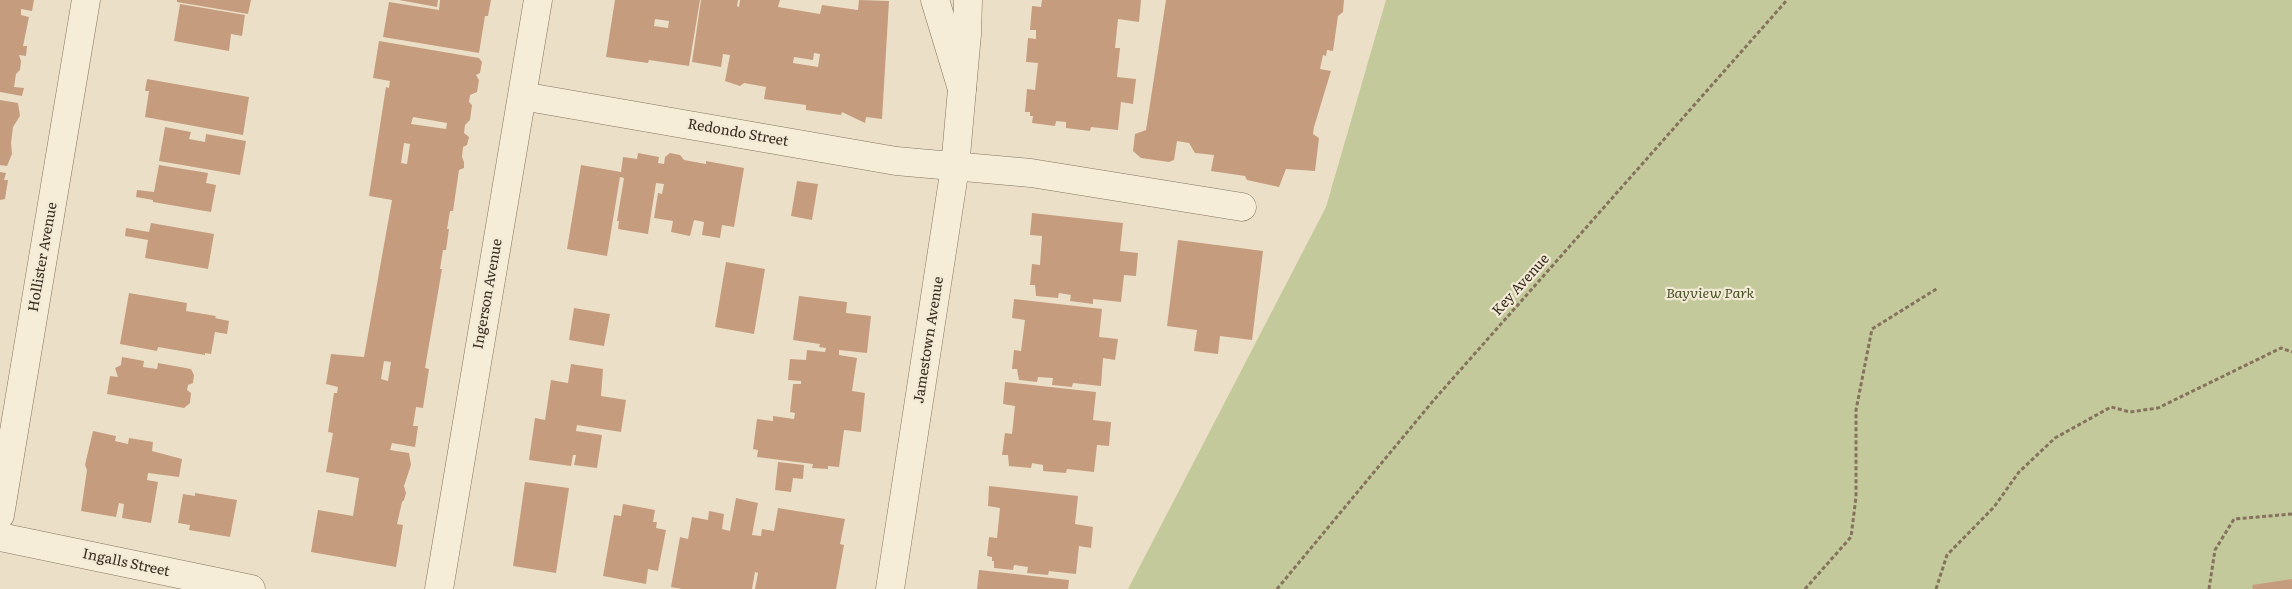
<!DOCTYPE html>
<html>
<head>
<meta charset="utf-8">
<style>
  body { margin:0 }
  canvas { display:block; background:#ebe0c7 }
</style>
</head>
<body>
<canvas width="2292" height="589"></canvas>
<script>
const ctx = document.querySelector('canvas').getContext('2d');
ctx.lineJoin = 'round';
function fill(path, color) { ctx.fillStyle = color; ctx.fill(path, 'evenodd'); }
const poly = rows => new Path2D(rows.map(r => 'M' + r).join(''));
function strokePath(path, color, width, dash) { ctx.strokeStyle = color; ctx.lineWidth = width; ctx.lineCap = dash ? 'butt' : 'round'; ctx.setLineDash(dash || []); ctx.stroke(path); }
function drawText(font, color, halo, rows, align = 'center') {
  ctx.font = font + ' Literata,serif'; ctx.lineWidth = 4.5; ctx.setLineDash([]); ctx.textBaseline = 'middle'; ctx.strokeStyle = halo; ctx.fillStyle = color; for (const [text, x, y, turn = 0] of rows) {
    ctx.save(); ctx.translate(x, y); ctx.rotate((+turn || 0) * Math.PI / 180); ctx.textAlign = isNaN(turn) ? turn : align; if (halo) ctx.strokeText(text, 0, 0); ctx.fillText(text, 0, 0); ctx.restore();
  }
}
fill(poly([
  [1386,0,2292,0,2292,589,1128,589,1326,207]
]), '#c4c99b');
fill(poly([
  [0,0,34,0,32,11,21,9,21,15,29,17,23,46,27,46,26,56,19,55,21,61,20,70,16,74,14,87,24,88,22,96,0,92],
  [177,0,251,0,248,14,177,2],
  [399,0,438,0,437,7],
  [440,0,491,0,488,16,485,16,479,53,383,37,389,2,439,10],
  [615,0,700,0,689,66,649,60,648,63,606,57],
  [655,19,669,21,668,28,654,26],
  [701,0,738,0,737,6,739,7,740,0,780,0,778,7,820,14,822,5,858,10,859,0,889,1,882,119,866,117,865,123,842,112,841,115,806,110,806,105,764,99,766,87,744,83,740,86,725,81,730,55,723,54,721,67,692,62],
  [814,53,820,54,818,67,793,63,794,57,813,60],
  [1042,0,1141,0,1139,22,1118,19,1115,48,1120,48,1117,77,1136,79,1133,104,1121,102,1118,130,1091,127,1090,131,1066,128,1066,122,1056,121,1055,126,1032,123,1033,116,1030,116,1030,112,1025,112,1027,89,1035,90,1038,63,1026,62,1028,38,1036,39,1036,30,1030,30,1032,6,1041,7],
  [1166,0,1344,0,1343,12,1338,16,1333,51,1327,50,1326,56,1323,55,1320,69,1331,71,1314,127,1313,134,1319,138,1315,171,1286,169,1279,187,1247,180,1245,176,1211,171,1214,155,1195,153,1189,143,1177,141,1174,160,1169,162,1141,158,1133,151,1135,134,1146,130],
  [180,4,245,15,242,36,231,34,229,51,174,41],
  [379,41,479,58,482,62,480,73,476,75,479,80,477,92,470,95,469,102,472,105,470,120,465,125,464,133,469,137,467,145,463,147,462,157,464,162,464,168,459,170,453,211,450,211,447,229,449,229,446,250,443,250,440,269,442,269,425,368,429,369,423,408,416,407,413,426,418,426,415,447,392,443,390,450,409,453,411,465,404,486,406,493,404,500,402,502,397,524,403,525,396,567,311,552,318,510,353,516,359,478,326,472,333,433,328,432,334,393,337,393,338,387,326,384,331,354,364,357,392,200,369,196,386,87,389,88,390,81,373,78],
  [413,117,447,123,446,129,411,124],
  [404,143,410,144,407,164,401,163],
  [384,361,391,362,388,381,381,379],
  [147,79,249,97,243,135,145,117,149,91,145,91],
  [0,100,18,103,20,116,13,127,11,143,12,154,7,166,0,165],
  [165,127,191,132,189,139,205,142,206,134,246,141,240,175,159,161],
  [638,153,659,157,658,163,664,164,665,157,670,153,680,155,684,160,706,164,706,161,744,168,734,227,722,225,720,238,702,235,704,222,694,220,690,236,671,232,673,221,654,218,658,193,662,194,664,184,656,183,648,234,618,229,619,221,617,221,624,178,620,177,607,256,567,249,581,165,621,172,623,157,637,159],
  [159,165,208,173,206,183,216,185,211,212,153,202,153,200,136,197,137,190,154,192],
  [0,172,6,173,4,180,8,180,5,199,0,200],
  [797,181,818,184,812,220,791,216],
  [1032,213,1123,223,1120,251,1138,253,1136,276,1124,275,1121,302,1093,299,1093,304,1070,301,1071,295,1059,293,1058,298,1036,296,1035,285,1030,285,1032,264,1040,265,1042,236,1030,235],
  [151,223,214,234,208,269,145,258,148,240,125,236,126,228,149,232],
  [1178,240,1263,251,1252,340,1220,336,1218,354,1194,351,1197,330,1167,326],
  [726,262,765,269,754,334,715,327],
  [129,293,187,303,186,311,216,316,215,318,229,321,227,334,215,332,211,354,205,353,205,355,158,347,157,351,120,344],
  [799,296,847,302,846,313,871,316,867,353,839,350,839,355,857,358,852,391,865,393,861,432,844,430,839,467,828,466,828,469,812,468,813,464,757,457,758,450,753,449,757,419,773,421,773,416,794,419,795,413,790,412,793,384,801,384,801,381,788,380,790,359,806,360,807,350,825,352,826,348,819,347,820,344,793,340],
  [1014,299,1102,309,1099,337,1118,339,1115,360,1103,358,1101,386,1073,383,1072,387,1052,385,1053,378,1038,377,1037,382,1019,380,1017,369,1012,369,1014,350,1021,351,1025,320,1012,318],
  [574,308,610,314,604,346,569,340],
  [122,357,144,361,143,367,157,369,158,363,191,369,194,375,193,383,188,385,187,390,191,393,190,403,184,408,107,394,110,376,118,377,115,368,121,365],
  [571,364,603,369,601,396,626,400,621,432,577,425,576,431,602,435,597,468,574,465,576,455,573,455,571,466,529,460,535,418,545,420,551,380,568,383],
  [1005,382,1096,392,1093,420,1111,422,1109,446,1097,445,1094,472,1067,469,1066,473,1043,471,1043,465,1032,463,1031,468,1009,466,1008,455,1002,455,1005,433,1012,434,1015,406,1003,404],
  [93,431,116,436,115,441,128,444,129,438,153,442,152,451,182,459,179,477,148,473,147,480,158,482,151,523,122,518,124,504,119,503,116,517,81,511,87,470,85,465],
  [778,462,804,465,803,479,793,478,791,492,775,490],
  [525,482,569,488,556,573,513,566],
  [989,486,1078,496,1075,524,1093,527,1091,548,1079,546,1076,574,1049,571,1048,575,1027,573,1028,567,1014,565,1013,570,994,568,994,561,992,561,992,557,987,556,989,537,997,538,1000,508,988,506],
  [195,493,237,500,230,537,189,530,190,525,178,523,183,494,195,496],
  [736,498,758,503,752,535,761,536,762,529,774,531,778,508,845,519,840,544,844,545,836,589,755,589,758,573,755,572,752,589,682,589,671,587,680,537,688,539,692,517,708,520,709,511,724,514,722,529,730,531],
  [623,504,655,510,653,522,657,522,656,528,666,530,658,571,648,569,646,584,603,576,614,515,621,516],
  [979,570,1069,580,1068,589,977,589],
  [2292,579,2292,589,2253,589,2252,585]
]), '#c69c7f');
const minor = poly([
  [935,0,962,89],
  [522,96,896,161,1031,173,1242,207],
  [0,515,86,0],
  [0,537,251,589],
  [439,589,538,0]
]);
const tertiary = poly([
  [890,589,955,167,967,34,968,0]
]);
strokePath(minor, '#85725d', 29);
strokePath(tertiary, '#85725d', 29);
strokePath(poly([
  [1277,589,1433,401,1787,0],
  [1805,589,1851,537,1856,497,1856,410,1872,329,1938,288],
  [1936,589,1947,555,1994,507,2019,472,2055,438,2111,407,2130,412,2158,408,2281,348,2292,352],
  [2209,589,2215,550,2234,519,2292,514]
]), '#85725d', 3, [4, 2.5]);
strokePath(minor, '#f6edd9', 28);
strokePath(tertiary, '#f6edd9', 28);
drawText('14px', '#372b20', '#f3ead6', [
  ["Redondo Street",738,133,10],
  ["Hollister Avenue",43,257,-80],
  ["Key Avenue",1521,285,-48],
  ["Ingerson Avenue",488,294,-80],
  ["Jamestown Avenue",929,340,-81],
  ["Ingalls Street",126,563,12]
]);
drawText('italic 14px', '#485228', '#f3ead6', [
  ["Bayview Park",1710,294]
]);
</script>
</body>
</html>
